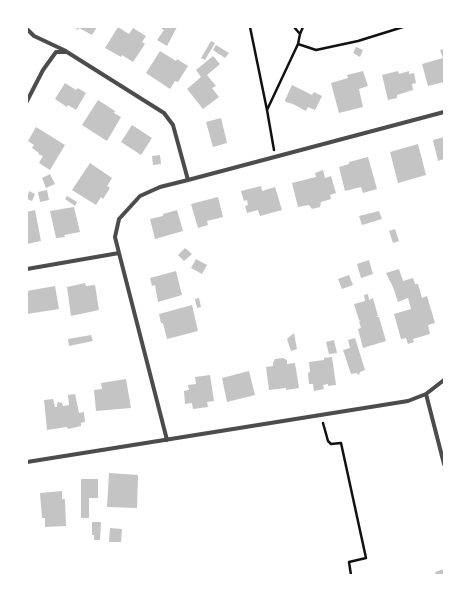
<!DOCTYPE html>
<html>
<head>
<meta charset="utf-8">
<style>
  body { margin:0 }
  #map { position:relative; width:471px; height:602px; overflow:hidden; background:#fff; font-family:Rubik,sans-serif }
  canvas { display:block }
  .frame { position:absolute; inset:0; border:28px solid #fff; pointer-events:none }
</style>
</head>
<body>
<div id="map">
<canvas width="471" height="602"></canvas>
<div class="frame"></div>
</div>
<script>
const ctx = document.querySelector('canvas').getContext('2d');
ctx.lineJoin = 'round';
function fill(path, color) { ctx.fillStyle = color; ctx.fill(path, 'evenodd'); }
const poly = rows => new Path2D(rows.map(r => 'M' + r).join(''));
function strokePath(path, color, width, dash) { ctx.strokeStyle = color; ctx.lineWidth = width; ctx.lineCap = dash ? 'butt' : 'round'; ctx.setLineDash(dash || []); ctx.stroke(path); }
fill(poly([
  [74,27,97,27,92,35,79,28,78,30],
  [118,27,129,34,133,28,146,36,142,42,145,44,133,62,122,55,121,57,105,48],
  [159,27,177,27,167,46,157,40,164,30],
  [211,41,215,43,205,60,201,58],
  [216,45,229,53,225,58,213,50],
  [356,47,363,50,360,57,353,53],
  [444,49,444,82,428,86,422,64,443,58,440,50],
  [160,51,176,61,177,59,188,66,178,82,175,81,170,89,146,73],
  [213,56,220,64,207,75,216,86,212,88,219,97,203,109,187,89,201,77,196,70],
  [363,71,368,86,359,89,363,107,339,113,331,83,348,78,347,75],
  [398,71,399,74,409,71,409,74,414,73,416,83,412,84,413,90,397,95,397,98,388,100,382,75],
  [65,83,76,90,78,88,86,93,76,110,68,105,67,107,55,99],
  [292,85,312,95,314,92,322,96,315,110,308,107,306,111,293,104,286,102,285,100],
  [98,100,115,111,114,113,121,117,107,141,82,125],
  [221,118,227,143,213,147,206,122],
  [132,125,152,138,141,155,121,142],
  [36,127,65,145,50,170,39,163,43,156,38,154,39,153,32,148,34,145,28,141],
  [444,137,444,159,438,161,433,140],
  [418,144,426,175,398,183,390,152],
  [160,155,161,164,153,165,152,156],
  [368,157,377,189,363,193,361,187,345,191,339,167,349,164,349,162],
  [90,163,112,178,107,186,110,188,103,199,101,197,96,205,72,190],
  [323,170,325,178,331,176,336,193,330,195,331,199,321,202,320,207,312,209,309,205,298,207,292,183,316,177,315,173],
  [50,174,55,184,46,188,42,178],
  [261,186,262,191,275,187,282,210,260,216,258,210,247,213,245,206,248,205,247,200,244,201,241,191],
  [47,190,49,200,40,202,38,192],
  [29,191,35,194,32,201,27,199],
  [67,196,77,202,75,206,65,199],
  [218,197,223,217,207,221,208,225,198,228,191,204],
  [74,207,80,232,64,235,65,237,56,238,50,211],
  [35,210,41,241,27,244,27,212],
  [177,210,183,231,155,239,150,219,163,216,163,214],
  [379,211,382,219,362,225,359,216],
  [395,229,399,241,393,243,389,231],
  [185,248,192,254,184,261,178,255],
  [196,259,207,265,202,274,191,268],
  [369,260,373,274,361,278,357,264],
  [399,269,403,281,413,278,415,284,418,284,422,298,427,296,435,323,428,325,430,334,413,339,414,342,408,344,406,338,401,339,394,314,411,309,408,298,398,302,393,287,386,273],
  [176,271,182,295,158,302,155,285,152,286,150,278],
  [349,275,353,285,342,289,338,279],
  [85,283,86,286,95,285,99,310,71,316,67,287],
  [55,286,59,309,27,314,27,291],
  [368,294,369,300,373,298,378,316,376,317,379,317,386,341,363,348,358,329,361,328,359,321,361,320,359,320,354,304,365,301,364,295],
  [199,298,201,307,197,308,195,299],
  [192,305,198,331,167,339,163,323,161,323,159,314],
  [294,333,297,349,291,351,287,339],
  [91,335,93,341,69,346,68,339],
  [355,338,365,370,360,372,359,375,356,373,351,374,343,350,350,348,348,340],
  [334,340,337,353,329,354,326,342],
  [332,357,336,385,328,386,328,384,323,385,324,389,314,391,313,384,309,384,308,373,310,372,309,362,324,360,324,358],
  [283,358,287,360,287,364,295,363,299,388,286,390,286,388,269,390,266,367,273,366,273,363,275,359],
  [249,371,255,395,227,402,222,378],
  [210,375,214,401,207,402,208,407,193,409,192,403,185,404,184,391,189,390,188,385,196,384,195,377],
  [126,379,131,408,96,411,94,390,102,389,101,383],
  [75,394,79,413,84,412,85,422,81,423,81,426,68,429,67,427,47,430,44,400,53,399,55,407,57,407,57,404,58,402,62,403,63,406,69,405,68,395],
  [109,473,138,475,137,508,107,507],
  [81,479,98,479,98,498,89,498,89,518,81,518],
  [62,491,62,499,65,499,66,526,45,527,45,518,42,518,40,493],
  [92,522,101,522,100,540,94,540,94,535,92,535],
  [110,528,122,529,121,542,109,542],
  [444,569,444,575,436,575,435,572]
]), '#c4c4c4');
strokePath(poly([
  [250,27,267,110],
  [294,27,300,34,303,27],
  [300,34,298,44,316,50,358,41,403,27],
  [274,150,267,110,298,44],
  [323,423,328,441,331,444,341,443,366,558,349,562,351,575]
]), '#111', 2.5);
strokePath(poly([
  [27,29,34,36,66,51],
  [27,101,43,70,56,52,67,52,164,113,173,125,188,180],
  [27,269,119,253],
  [426,394,444,464],
  [167,440,119,253,115,237,119,219,140,196,160,187,188,180,444,112],
  [27,462,408,401,426,394,444,380]
]), '#4c4c4c', 4);
</script>
</body>
</html>
